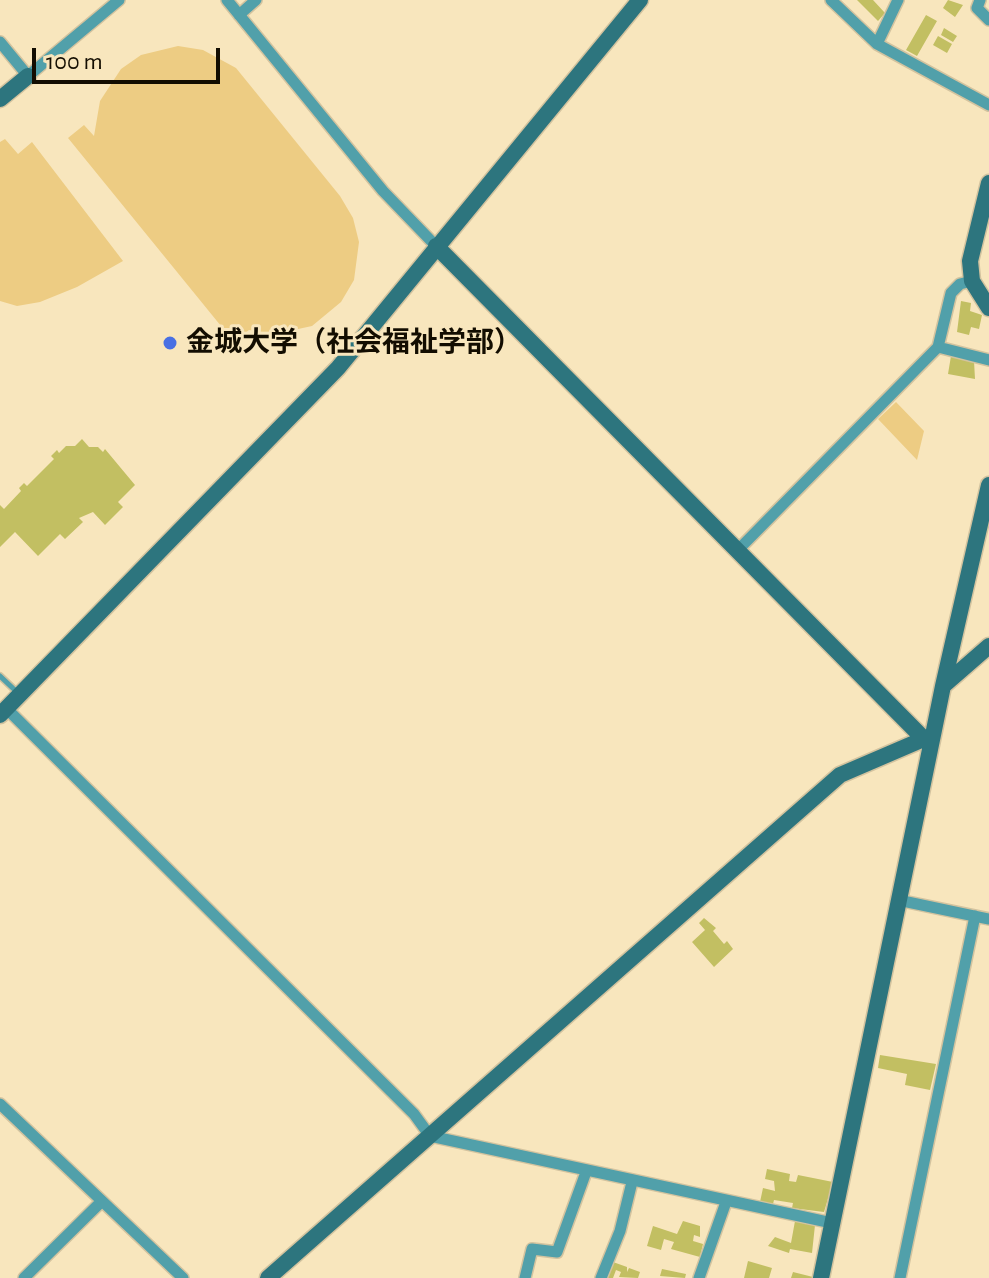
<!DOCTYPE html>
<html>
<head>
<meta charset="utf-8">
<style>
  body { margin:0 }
  #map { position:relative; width:989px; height:1278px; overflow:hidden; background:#f8e6bd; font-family:"Alegreya Sans",sans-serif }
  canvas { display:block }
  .scale { position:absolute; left:32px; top:48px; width:188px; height:36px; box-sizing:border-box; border:4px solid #130d01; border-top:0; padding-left:10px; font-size:24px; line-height:28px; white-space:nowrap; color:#130d01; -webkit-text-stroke:6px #f8e6bd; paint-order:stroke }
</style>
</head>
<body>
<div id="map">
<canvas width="989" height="1278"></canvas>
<div class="scale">100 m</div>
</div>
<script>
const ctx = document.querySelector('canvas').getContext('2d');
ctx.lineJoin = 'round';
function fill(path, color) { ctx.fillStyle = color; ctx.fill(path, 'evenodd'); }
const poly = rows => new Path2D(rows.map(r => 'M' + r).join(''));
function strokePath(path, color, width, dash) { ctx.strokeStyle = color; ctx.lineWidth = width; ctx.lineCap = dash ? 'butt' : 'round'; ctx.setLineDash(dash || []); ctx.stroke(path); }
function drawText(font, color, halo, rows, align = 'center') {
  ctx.font = font + ' "Alegreya Sans","Noto Sans JP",sans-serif'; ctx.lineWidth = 6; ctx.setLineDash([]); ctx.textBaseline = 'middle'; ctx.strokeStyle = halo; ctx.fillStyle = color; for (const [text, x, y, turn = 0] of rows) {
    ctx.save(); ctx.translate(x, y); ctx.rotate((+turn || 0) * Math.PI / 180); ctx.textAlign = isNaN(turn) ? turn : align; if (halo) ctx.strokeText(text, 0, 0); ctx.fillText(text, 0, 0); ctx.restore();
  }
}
fill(poly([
  [178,46,203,50,236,68,340,196,353,218,359,242,354,280,341,302,312,326,275,334,249,330,234,342,68,138,84,125,94,136,100,101,121,69,141,55],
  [5,139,18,154,32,142,123,261,77,287,40,302,17,306,0,301,0,142],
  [896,402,924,431,917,460,878,419]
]), '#edcc83');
fill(poly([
  [857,0,873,0,885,13,878,21],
  [948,0,963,5,955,17,943,8],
  [926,15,937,21,917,56,906,50],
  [944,28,957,36,953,42,941,35],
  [938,36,952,44,947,53,933,45],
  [961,301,971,303,970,311,982,315,979,329,971,327,969,335,957,332],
  [951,356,974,361,975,379,948,374],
  [82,439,89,447,98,447,103,452,105,449,135,485,118,502,123,507,105,525,93,512,79,518,83,522,65,539,60,534,38,556,15,532,0,547,0,505,4,509,21,491,19,488,24,483,27,486,54,459,51,456,57,450,59,453,66,446,75,446],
  [704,918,716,928,713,931,724,944,727,941,733,949,714,967,692,942,705,930,699,923],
  [880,1055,936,1064,930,1090,905,1085,907,1074,878,1068],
  [767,1169,790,1174,789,1181,796,1182,798,1175,833,1182,824,1212,792,1208,793,1203,774,1200,773,1204,760,1202,763,1188,775,1191,774,1181,765,1179],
  [683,1221,700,1226,700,1237,694,1235,693,1241,703,1244,700,1257,671,1249,674,1242,664,1239,661,1250,647,1246,653,1226,677,1234],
  [795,1221,815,1225,812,1253,790,1249,789,1253,768,1246,775,1237,791,1243],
  [748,1261,772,1268,769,1278,744,1278],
  [613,1262,627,1267,627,1272,629,1268,640,1272,638,1278,619,1277,621,1272,616,1270,613,1278,605,1278],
  [662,1269,686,1274,685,1278,660,1276],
  [793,1272,813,1277,813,1278,791,1278]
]), '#c2bf62');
const lane = poly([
  [0,676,19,694]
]);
const street = poly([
  [227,0,383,191,436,246],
  [831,0,877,44,989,105],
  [980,0,977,8,989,20],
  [239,15,256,0],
  [0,42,28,76,119,0],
  [877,44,898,0],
  [938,347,989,360],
  [737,551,938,347,951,293,960,284,972,281],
  [6,708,414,1114,430,1136,832,1223],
  [898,900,989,919],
  [0,1104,183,1278],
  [24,1278,102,1201],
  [525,1278,532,1249,557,1252,586,1172],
  [601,1278,620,1231,632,1182],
  [699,1278,726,1202],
  [900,1278,975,916]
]);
const secondary = poly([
  [0,99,28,76],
  [989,183,970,261,972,281,989,308],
  [436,246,924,739],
  [943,686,989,485],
  [0,715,338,368,640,0],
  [268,1278,840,775,933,735,943,686,989,646],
  [821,1278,933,735]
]);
strokePath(lane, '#d3c39f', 8);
strokePath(street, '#d3c39f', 14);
strokePath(secondary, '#d3c39f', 19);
strokePath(lane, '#51a0aa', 5);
strokePath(street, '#51a0aa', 11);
strokePath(secondary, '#2d757e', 16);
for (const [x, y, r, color] of [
  [170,343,8,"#4970e3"]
]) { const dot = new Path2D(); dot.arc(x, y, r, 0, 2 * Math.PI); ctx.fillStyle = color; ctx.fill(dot); strokePath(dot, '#f8e6bd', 3); }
drawText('bold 28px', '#130d01', '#f8e6bd', [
  ["金城大学（社会福祉学部）",186,343]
], 'left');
</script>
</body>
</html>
